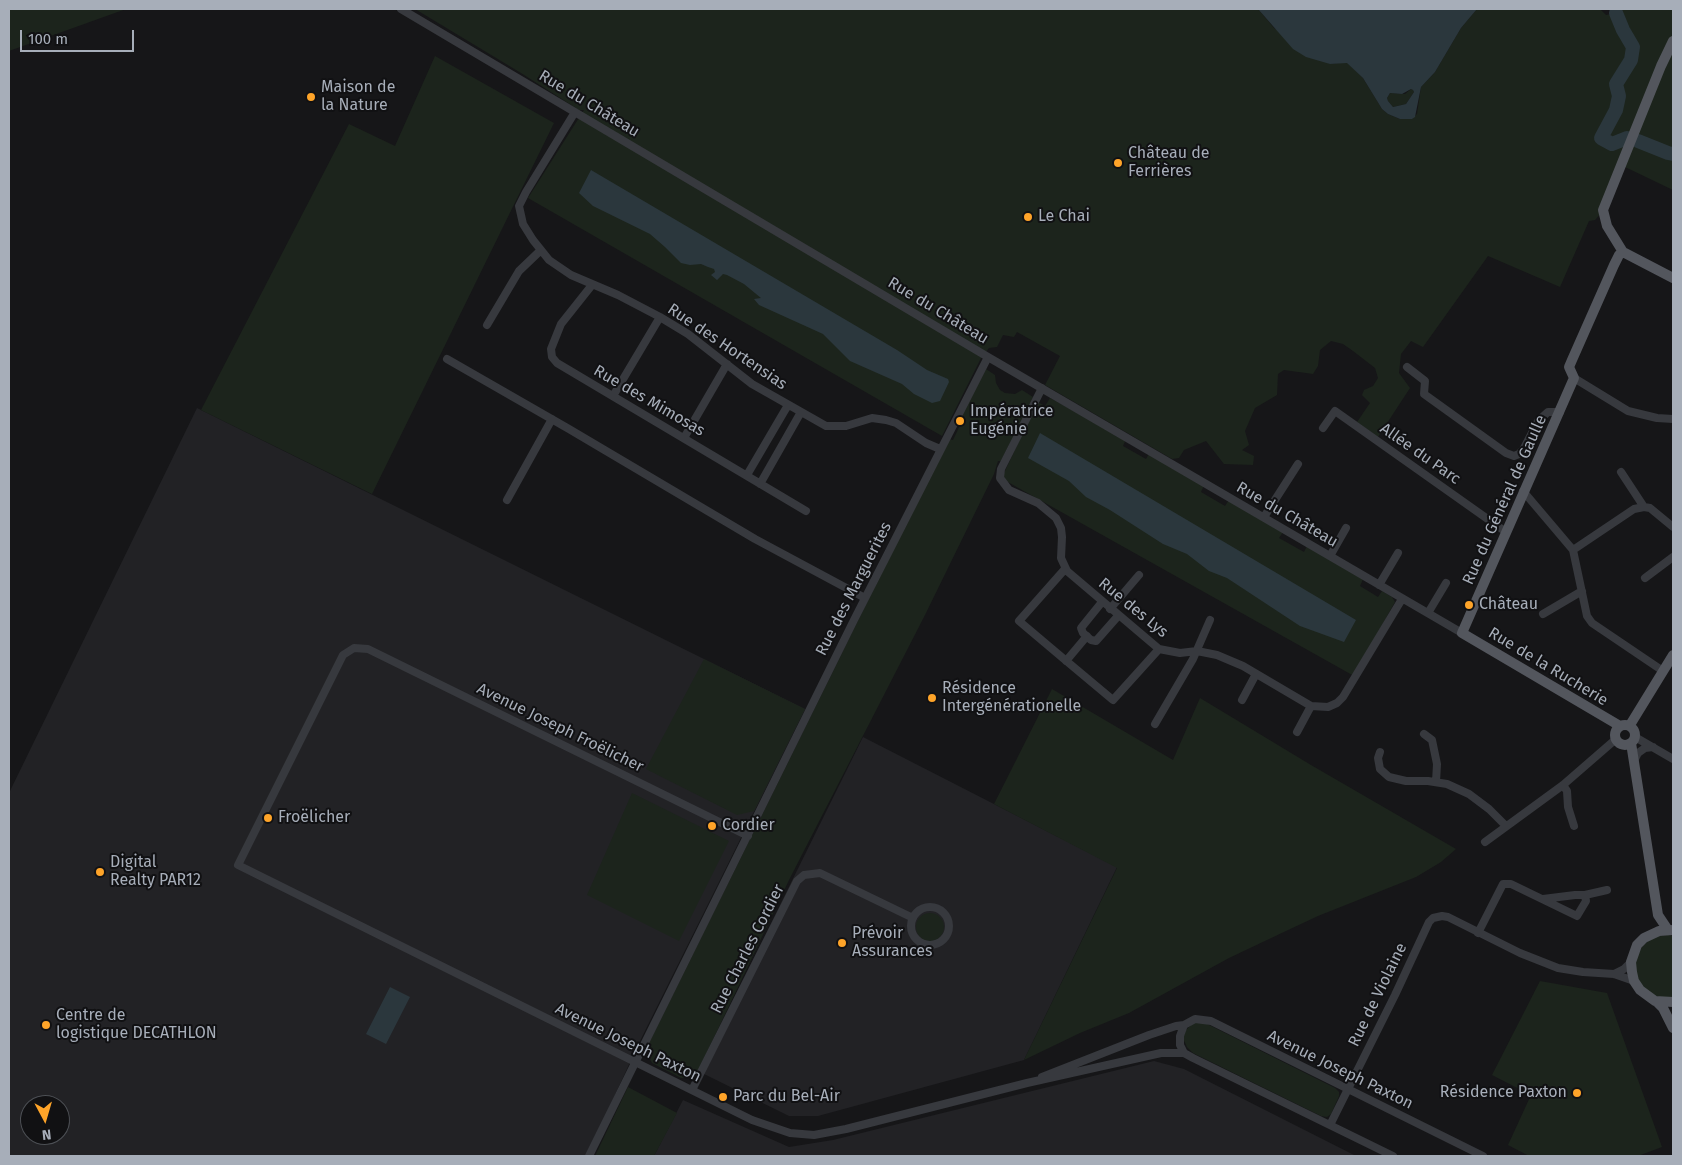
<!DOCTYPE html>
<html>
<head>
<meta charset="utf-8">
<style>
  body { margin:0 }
  #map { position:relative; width:1682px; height:1165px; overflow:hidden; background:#161618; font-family:"Fira Sans",sans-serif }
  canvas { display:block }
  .frame { position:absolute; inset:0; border:10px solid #a7aeb9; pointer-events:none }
  .north { position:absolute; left:20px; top:1095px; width:50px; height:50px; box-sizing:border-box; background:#111113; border:1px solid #4d5055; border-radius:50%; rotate:174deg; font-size:14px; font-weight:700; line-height:20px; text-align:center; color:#a7aeb9 }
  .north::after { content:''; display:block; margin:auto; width:18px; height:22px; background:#fea429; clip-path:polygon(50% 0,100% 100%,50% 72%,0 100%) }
  .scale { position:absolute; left:20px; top:30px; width:114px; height:22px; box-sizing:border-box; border:2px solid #a7aeb9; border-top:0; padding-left:6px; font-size:15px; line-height:18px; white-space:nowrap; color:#a7aeb9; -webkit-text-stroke:4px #111113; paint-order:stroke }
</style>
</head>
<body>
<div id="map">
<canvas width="1682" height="1165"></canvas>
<div class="frame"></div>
<div class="north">N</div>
<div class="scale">100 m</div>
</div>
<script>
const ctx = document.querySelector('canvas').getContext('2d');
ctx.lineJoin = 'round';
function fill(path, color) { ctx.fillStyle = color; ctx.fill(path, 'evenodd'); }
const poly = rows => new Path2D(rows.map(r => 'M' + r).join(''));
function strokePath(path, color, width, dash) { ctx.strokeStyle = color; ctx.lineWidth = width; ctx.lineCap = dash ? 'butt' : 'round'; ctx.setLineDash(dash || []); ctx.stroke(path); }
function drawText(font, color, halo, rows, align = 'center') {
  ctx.font = font + ' "Fira Sans",sans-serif'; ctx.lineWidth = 4; ctx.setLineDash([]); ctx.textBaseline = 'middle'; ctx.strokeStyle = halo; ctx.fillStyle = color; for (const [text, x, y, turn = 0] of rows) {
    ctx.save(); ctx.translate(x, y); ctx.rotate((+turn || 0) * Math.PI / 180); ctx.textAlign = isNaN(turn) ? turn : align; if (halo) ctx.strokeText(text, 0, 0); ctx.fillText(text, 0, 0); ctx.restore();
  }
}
fill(poly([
  [197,408,805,709,637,1047,587,1156,9,1156,9,793],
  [30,1105,60,1105,60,1135,30,1135],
  [863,737,1117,867,1024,1060,818,1116,789,1116,698,1071],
  [1154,1061,1184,1069,1356,1156,654,1156,683,1100,789,1147,833,1140]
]), '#222225');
fill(poly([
  [9,9,126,9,9,51],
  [415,9,1258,9,1274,28,1330,64,1347,62,1363,78,1382,109,1388,114,1400,119,1412,119,1417,114,1421,87,1435,72,1461,28,1477,9,1600,9,1606,15,1616,13,1617,9,1673,9,1673,190,1625,167,1605,209,1595,220,1589,221,1560,287,1488,256,1423,347,1411,341,1401,354,1399,373,1410,388,1378,437,1357,422,1370,403,1362,395,1364,390,1373,386,1378,378,1375,368,1353,351,1343,344,1331,341,1320,350,1318,366,1313,374,1284,370,1278,374,1277,395,1255,408,1245,431,1249,445,1242,450,1254,456,1253,465,1224,464,1206,441,1184,450,1179,458,1172,459,1045,385,1060,356,1017,332,1014,337,1003,335,997,347,989,348,981,358,942,436,528,198,584,110,579,110,521,73],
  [435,56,554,123,372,494,201,410,349,124,395,146],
  [1411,89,1413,90,1414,92,1406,104,1393,107,1388,101,1387,98,1390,93,1405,94],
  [986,369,995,375,996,383,1000,390,1005,393,1015,394,1022,390,1033,397,1001,461,998,461,994,474,925,615,790,878,698,1071,689,1078,681,1078,652,1063,647,1054,649,1043,948,439,953,440,964,417,961,415],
  [1050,398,1126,439,1123,446,1146,459,1150,452,1204,485,1201,492,1225,506,1229,500,1283,532,1279,538,1304,552,1307,546,1363,579,1360,586,1378,597,1382,591,1392,597,1395,602,1391,609,1354,676,1006,481,1003,475,1038,402,1045,406],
  [704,659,805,709,754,811,737,815,646,769],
  [1052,689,1173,760,1200,698,1311,765,1456,849,1441,862,1416,877,1318,916,1286,931,1229,958,1129,1013,1080,1033,1024,1060,1117,868,994,804],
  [632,793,729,841,679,941,587,895],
  '916 927a14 14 0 1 1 28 0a14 14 0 1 1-28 0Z',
  [1668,935,1673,936,1673,998,1662,998,1652,995,1643,988,1638,979,1635,968,1637,957,1642,947,1649,940,1658,936],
  [1540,981,1607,993,1662,1147,1638,1156,1529,1156,1508,1145,1531,1095,1492,1075],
  [1203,1022,1335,1088,1339,1092,1339,1096,1331,1114,1327,1117,1321,1116,1193,1053,1187,1047,1183,1038,1186,1030,1193,1023],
  [628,1087,677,1113,654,1156,595,1156]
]), '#1c241c');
fill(poly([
  [1258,9,1477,9,1461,28,1435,72,1421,87,1415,117,1412,119,1400,119,1388,114,1382,109,1363,78,1347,63,1330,64,1306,57,1293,49],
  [1411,89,1413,90,1414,92,1406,104,1393,107,1388,101,1387,98,1390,93,1402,94],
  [591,170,897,350,927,370,948,379,949,382,940,401,932,403,914,394,902,384,850,361,823,334,759,305,754,299,761,298,744,284,727,275,723,274,717,280,711,275,715,272,714,269,708,267,701,264,690,265,681,263,665,247,650,234,593,206,579,193],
  [1040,433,1356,620,1344,642,1300,626,1227,578,1209,571,1187,554,1163,544,1110,510,1086,497,1069,481,1028,458],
  [390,987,410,997,386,1044,366,1034]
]), '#2b373d');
strokePath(poly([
  [1616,13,1623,30,1633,47,1631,60,1616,84,1619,96,1616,110,1601,138,1612,144,1627,138],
  [1638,141,1668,153,1673,154]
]), '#2b373d', 14);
strokePath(poly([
  [401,9,988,357,1462,633],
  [575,112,526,192,519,206,523,224,533,240,549,260,571,275,618,295,660,317,688,334,752,384,826,426,846,426,872,418,886,420,896,423,926,443,940,449],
  [592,285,561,324,551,349,552,357,557,363,806,511],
  [487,325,519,271,541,250],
  [447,359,569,429,755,539,865,598],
  [1407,367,1425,381,1424,394,1506,453,1514,456,1519,454,1524,448,1538,421,1548,412,1560,412],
  [1574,378,1628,411,1657,418,1673,419],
  [1042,388,1001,469,1000,478,1009,490,1038,503,1056,518,1061,528,1062,537,1061,558,1067,571,1159,649,1180,653,1197,651,1217,655,1243,666,1311,706,1328,707,1337,703,1343,697,1402,599],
  [613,396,660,317],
  [1323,428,1335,411,1506,532],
  [684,438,727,364],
  [1621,472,1644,507],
  [747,475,788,405],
  [760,484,801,412],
  [1523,491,1573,550,1587,616,1592,623,1663,671],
  [507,500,552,419],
  [1264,517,1298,464],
  [1573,550,1634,509,1644,507,1650,508,1673,527],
  [1330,556,1346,528],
  [1065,569,1019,621,1064,659,1113,700,1159,649],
  [1645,578,1673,557],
  [1379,585,1398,553],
  [1102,602,1081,628,1083,633,1091,640,1096,641,1118,616],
  [1110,609,1139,575],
  [1428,613,1446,583],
  [1543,614,1582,591],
  [1066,661,1087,636],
  [1242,700,1256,674],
  [1155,724,1193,659,1210,620],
  [1297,732,1311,706],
  [1424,734,1432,740,1437,764,1436,782],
  [1635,737,1673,759],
  [1380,752,1378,758,1380,769,1389,777,1406,781,1428,781,1447,784,1469,794,1489,809,1506,826],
  [1634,761,1638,753,1645,748,1653,747],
  [1563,785,1567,791,1568,807,1574,826],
  [748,836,368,649,354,648,343,655,238,865,752,1120,790,1133,814,1135,846,1129,1027,1083,1161,1053,1184,1053],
  [1485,842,1563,785,1616,739],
  [1543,899,1575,895,1585,895,1607,890],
  '911 926a19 19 0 1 1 38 0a19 19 0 1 1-38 0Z',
  [1478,933,1503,884,1511,884,1577,916,1586,901,1585,895],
  [1614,974,1624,969,1631,962],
  [1042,1077,1149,1035,1176,1026,1184,1025],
  [692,1090,797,881,804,875,820,873,913,918],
  [1330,1125,1395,995,1429,922,1433,918,1442,916,1448,917,1520,953,1558,968,1583,972,1614,974,1634,981],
  [589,1156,854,620,988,357],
  [1393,1156,1193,1058,1184,1053,1180,1045,1180,1036,1184,1025,1195,1019,1211,1021,1483,1156]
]), '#37393e', 8);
strokePath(poly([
  [1673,41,1661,66,1603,210,1607,226,1623,252,1673,278],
  [1630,725,1673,655],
  '1615 735a10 10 0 1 1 20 0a10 10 0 1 1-20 0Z',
  [1620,726,1462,633,1574,378,1569,367,1572,360,1614,265,1619,255,1623,252],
  [1631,743,1658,915,1668,930],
  [1673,930,1659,931,1644,938,1637,945,1631,962,1632,972,1634,981,1640,990,1655,1001,1673,1002],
  [1656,1001,1663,1008,1673,1028]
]), '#53565d', 10);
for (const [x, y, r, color] of [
  [311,97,5,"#fea429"],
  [1118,163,5,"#fea429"],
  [1028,217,5,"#fea429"],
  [960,421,5,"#fea429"],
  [1469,605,5,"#fea429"],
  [932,698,5,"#fea429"],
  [268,818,5,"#fea429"],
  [712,826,5,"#fea429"],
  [100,872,5,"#fea429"],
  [842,943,5,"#fea429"],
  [46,1025,5,"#fea429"],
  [1577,1093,5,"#fea429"],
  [723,1097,5,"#fea429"]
]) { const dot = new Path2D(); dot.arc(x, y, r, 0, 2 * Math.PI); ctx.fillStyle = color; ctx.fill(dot); strokePath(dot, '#111113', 2); }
drawText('16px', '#a7aeb9', '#111113', [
  ["Maison de",321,88],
  ["la Nature",321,106],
  ["Château de",1128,154],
  ["Ferrières",1128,172],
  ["Le Chai",1038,217],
  ["Impératrice",970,412],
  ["Eugénie",970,430],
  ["Château",1479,605],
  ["Résidence",942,689],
  ["Intergénérationelle",942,707],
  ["Froëlicher",278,818],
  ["Cordier",722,826],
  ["Digital",110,863],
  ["Realty PAR12",110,881],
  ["Prévoir",852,934],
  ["Assurances",852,952],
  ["Centre de",56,1016],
  ["logistique DECATHLON",56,1034],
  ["Résidence Paxton",1567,1093,"right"],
  ["Parc du Bel-Air",733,1097]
], 'left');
drawText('16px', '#a7aeb9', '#111113', [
  ["Rue du Château",589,104,31],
  ["Rue du Château",938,311,31],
  ["Rue des Hortensias",727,347,34],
  ["Rue des Mimosas",649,401,30],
  ["Allée du Parc",1420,454,35],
  ["Rue du Général de Gaulle",1505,500,-66],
  ["Rue du Château",1287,515,30],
  ["Rue des Marguerites",854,589,-63],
  ["Rue des Lys",1133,608,39],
  ["Rue de la Rucherie",1548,667,31],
  ["Avenue Joseph Froëlicher",560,728,26],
  ["Rue Charles Cordier",748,949,-63],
  ["Rue de Violaine",1378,995,-64],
  ["Avenue Joseph Paxton",628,1043,26],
  ["Avenue Joseph Paxton",1340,1070,26]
]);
</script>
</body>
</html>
